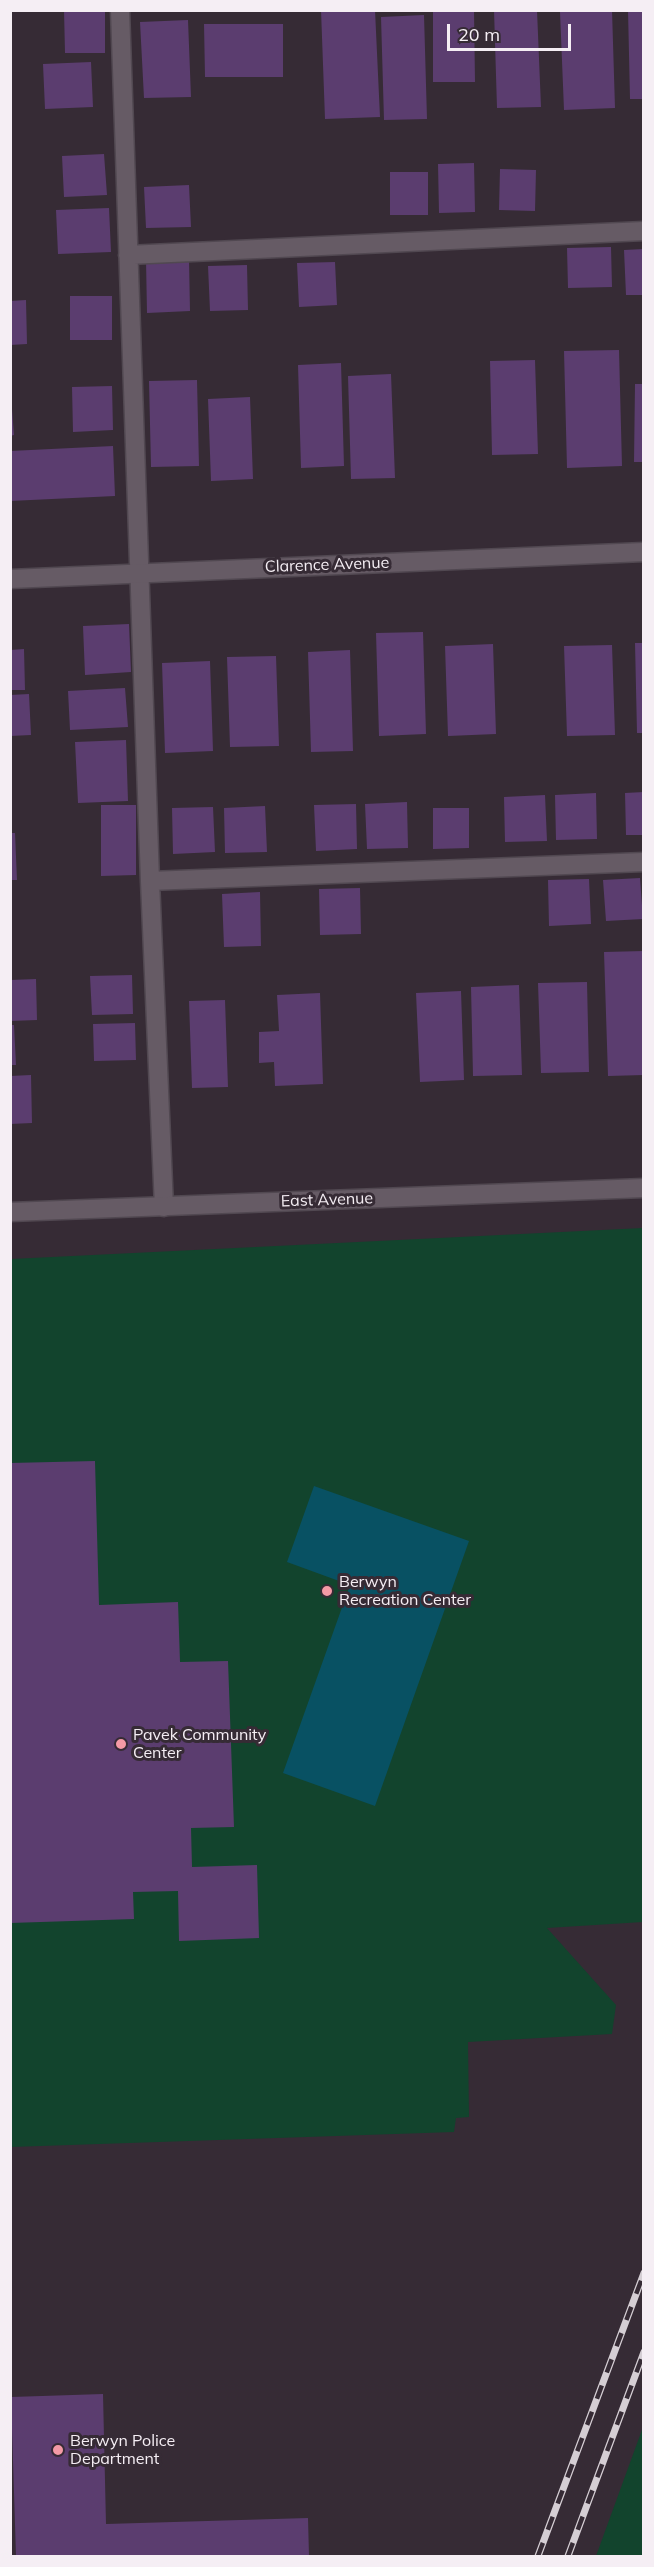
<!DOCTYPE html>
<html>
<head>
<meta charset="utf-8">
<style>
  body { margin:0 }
  #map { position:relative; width:654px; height:2567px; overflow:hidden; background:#362b35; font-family:Mulish,sans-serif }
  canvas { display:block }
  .frame { position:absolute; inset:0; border:12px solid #f5eef4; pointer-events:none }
  .scale { position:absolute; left:447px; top:24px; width:124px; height:27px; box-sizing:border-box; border:3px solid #f5eef4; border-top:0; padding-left:8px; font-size:18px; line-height:21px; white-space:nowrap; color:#f5eef4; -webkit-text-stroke:4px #362b35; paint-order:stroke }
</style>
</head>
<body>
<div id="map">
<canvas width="654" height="2567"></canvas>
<div class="frame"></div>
<div class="scale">20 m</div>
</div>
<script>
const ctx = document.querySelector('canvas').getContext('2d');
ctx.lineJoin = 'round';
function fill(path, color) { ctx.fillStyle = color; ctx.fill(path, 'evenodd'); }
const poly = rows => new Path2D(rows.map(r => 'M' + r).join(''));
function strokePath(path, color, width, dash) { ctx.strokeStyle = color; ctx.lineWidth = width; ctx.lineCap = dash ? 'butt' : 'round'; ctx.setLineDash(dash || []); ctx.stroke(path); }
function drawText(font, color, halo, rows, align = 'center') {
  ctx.font = font + ' Mulish,sans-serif'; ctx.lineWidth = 6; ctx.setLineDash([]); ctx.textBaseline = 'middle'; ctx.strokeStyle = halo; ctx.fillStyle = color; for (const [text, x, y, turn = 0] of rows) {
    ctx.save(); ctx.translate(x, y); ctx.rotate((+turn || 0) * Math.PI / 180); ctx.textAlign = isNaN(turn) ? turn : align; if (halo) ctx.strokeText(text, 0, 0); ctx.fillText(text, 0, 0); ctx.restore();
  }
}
fill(poly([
  [643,1228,643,1922,547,1928,616,2005,612,2034,468,2042,469,2117,456,2118,454,2132,11,2147,11,1259],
  [643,2427,643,2556,596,2556]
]), '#12442d');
fill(poly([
  [314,1486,469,1541,375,1806,283,1773,350,1585,287,1562]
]), '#085163');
fill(poly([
  [64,10,105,10,105,53,65,53],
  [321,10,375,10,380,117,325,119],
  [433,10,474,10,475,82,433,82],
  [494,10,537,10,541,107,497,108],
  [612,10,615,108,564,110,560,12],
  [628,10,644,10,644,99,630,99],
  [424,15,427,119,384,120,381,17],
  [188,20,191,97,144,98,140,22],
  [204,24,283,24,283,77,205,77],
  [91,62,93,107,45,109,43,64],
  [104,154,107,195,64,197,62,156],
  [474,163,475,212,439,213,438,164],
  [500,169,536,170,535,211,499,210],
  [390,172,428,172,428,215,390,215],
  [189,185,191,227,146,228,144,187],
  [109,208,111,252,58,254,56,210],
  [611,247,612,287,568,288,567,248],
  [644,249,644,295,626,295,624,250],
  [189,259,190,311,147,313,146,260],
  [335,262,337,305,299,307,297,263],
  [247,265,248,310,210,311,208,266],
  [70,296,112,296,112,340,70,340],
  [26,300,27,344,10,345,10,301],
  [619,350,622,466,567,468,564,351],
  [535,360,538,454,492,455,490,361],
  [341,363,344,466,301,468,298,365],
  [391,374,395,478,351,479,348,376],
  [197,380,199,466,151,467,149,381],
  [635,384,644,384,644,462,634,462],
  [112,386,113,430,73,432,72,387],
  [250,397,253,479,211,481,208,399],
  [10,409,12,409,14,435,10,436],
  [113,446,115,496,10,501,10,451],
  [129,624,131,672,85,675,83,626],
  [423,632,426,734,379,736,376,633],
  [635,643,644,643,644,733,637,733],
  [493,644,496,734,448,736,445,646],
  [612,645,615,735,567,736,564,646],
  [24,649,25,690,10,690,10,650],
  [350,650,353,751,311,752,308,652],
  [276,656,279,746,230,747,227,657],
  [210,661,213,751,165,753,162,663],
  [125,688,128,727,70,730,68,691],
  [29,694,31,735,10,736,10,695],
  [126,740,128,801,78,803,75,742],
  [644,792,644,835,626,835,625,793],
  [596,793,597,839,556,840,555,795],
  [545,795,547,841,505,842,504,797],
  [407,802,408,848,367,849,365,804],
  [356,804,357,849,316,851,314,805],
  [101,805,136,805,136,875,101,876],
  [265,806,267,852,225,853,224,808],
  [213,807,215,852,173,854,172,808],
  [433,808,469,808,469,848,433,849],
  [10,833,15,833,17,880,10,880],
  [640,878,643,919,606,921,603,880],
  [589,879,591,924,549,926,548,880],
  [360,888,361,934,320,935,319,889],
  [260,892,261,946,224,947,222,894],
  [644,951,644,1075,608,1076,604,952],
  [132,975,133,1014,92,1015,90,976],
  [36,979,37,1020,10,1021,10,980],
  [587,982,589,1072,541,1073,538,983],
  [519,985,522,1075,473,1076,471,987],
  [461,991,464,1080,420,1082,416,993],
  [320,993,323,1084,275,1086,274,1062,259,1063,259,1032,279,1031,277,995],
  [225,1000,228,1087,192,1088,189,1001],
  [135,1023,136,1060,94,1061,93,1024],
  [10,1025,14,1025,16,1065,10,1065],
  [31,1075,32,1123,10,1124,10,1076],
  [95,1461,99,1605,178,1602,180,1662,228,1661,234,1827,191,1828,192,1867,257,1865,259,1938,179,1941,178,1891,133,1892,134,1919,10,1923,10,1463],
  [103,2394,106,2524,308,2518,309,2556,16,2556,11,2397]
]), '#5b3d6f');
const lane = poly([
  [120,10,150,881,164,1207],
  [128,255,644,231],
  [150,881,644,862]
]);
const street = poly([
  [10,579,644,552],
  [10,1212,644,1188]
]);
strokePath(lane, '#514851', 21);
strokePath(street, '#514851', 21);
strokePath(lane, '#665b65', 18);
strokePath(street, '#665b65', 18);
const rail = poly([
  [538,2556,644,2273],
  [568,2556,644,2352]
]);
strokePath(rail, '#d5ced4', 7);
strokePath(rail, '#362b35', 4.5, [14]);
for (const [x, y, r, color] of [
  [327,1591,6,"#f49aa6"],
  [121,1744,6,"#f49aa6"],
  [58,2450,6,"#f49aa6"]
]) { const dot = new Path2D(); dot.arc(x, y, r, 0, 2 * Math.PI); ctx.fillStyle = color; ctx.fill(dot); strokePath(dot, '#362b35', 2); }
drawText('16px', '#f5eef4', '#362b35', [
  ["Clarence Avenue",327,565,-2],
  ["East Avenue",327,1200,-2]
]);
drawText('16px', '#f5eef4', '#362b35', [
  ["Berwyn",339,1582],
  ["Recreation Center",339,1600],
  ["Pavek Community",133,1735],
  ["Center",133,1753],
  ["Berwyn Police",70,2441],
  ["Department",70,2459]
], 'left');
</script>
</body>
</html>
